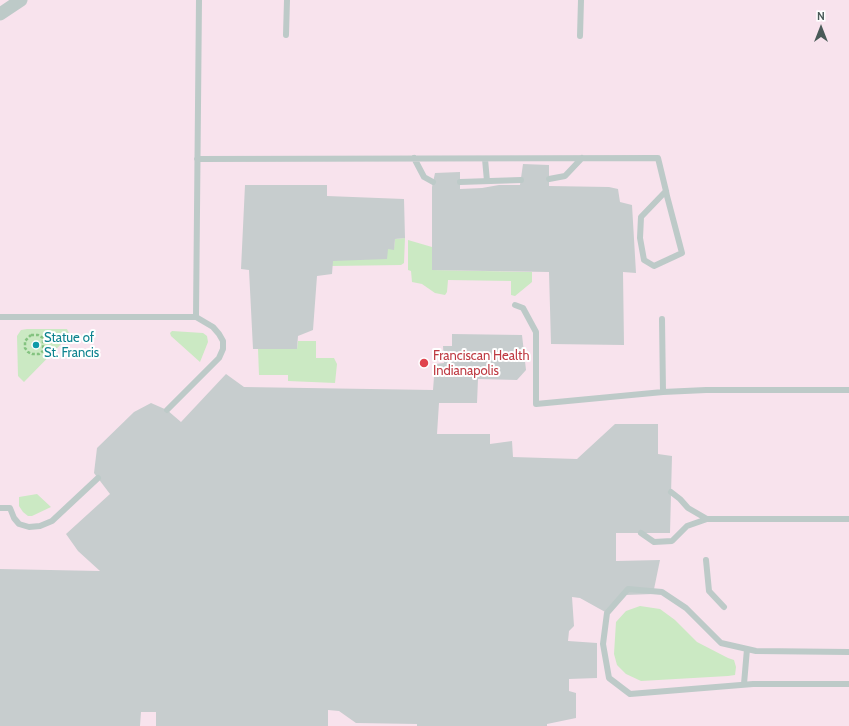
<!DOCTYPE html>
<html>
<head>
<meta charset="utf-8">
<style>
  body { margin:0 }
  #map { position:relative; width:849px; height:726px; overflow:hidden; background:#f1eff1; font-family:Cabin,sans-serif }
  canvas { display:block }
  .north { position:absolute; left:801px; top:8px; width:40px; height:40px; -webkit-text-stroke:3px #fff; paint-order:stroke; rotate:0deg; font-size:11px; font-weight:700; line-height:16px; text-align:center; color:#4a5a58 }
  .north::after { content:''; display:block; margin:auto; width:14px; height:18px; background:#4a5a58; clip-path:polygon(50% 0,100% 100%,50% 72%,0 100%) }
</style>
</head>
<body>
<div id="map">
<canvas width="849" height="726"></canvas>
<div class="north">N</div>
</div>
<script>
const ctx = document.querySelector('canvas').getContext('2d');
ctx.lineJoin = 'round';
function fill(path, color) { ctx.fillStyle = color; ctx.fill(path, 'evenodd'); }
const poly = rows => new Path2D(rows.map(r => 'M' + r).join(''));
function strokePath(path, color, width, dash) { ctx.strokeStyle = color; ctx.lineWidth = width; ctx.lineCap = dash ? 'butt' : 'round'; ctx.setLineDash(dash || []); ctx.stroke(path); }
function drawText(font, color, halo, rows, align = 'center') {
  ctx.font = font + ' Cabin,sans-serif'; ctx.lineWidth = 4; ctx.setLineDash([]); ctx.textBaseline = 'middle'; ctx.strokeStyle = halo; ctx.fillStyle = color; for (const [text, x, y, turn = 0] of rows) {
    ctx.save(); ctx.translate(x, y); ctx.rotate((+turn || 0) * Math.PI / 180); ctx.textAlign = isNaN(turn) ? turn : align; if (halo) ctx.strokeText(text, 0, 0); ctx.fillText(text, 0, 0); ctx.restore();
  }
}
fill(poly([
  [0,0,849,0,849,726,0,726]
]), '#f8e3ed');
fill(poly([
  [405,238,404,263,401,265,332,266,332,259,394,248,395,239],
  [408,240,432,247,433,270,532,272,532,282,515,296,511,295,511,281,448,280,447,292,445,295,435,293,422,284,412,282,411,271,408,270],
  [27,329,67,329,69,333,69,336,24,382,18,376,17,336,21,330],
  [172,331,203,333,207,336,208,342,200,362,171,336,170,333],
  [298,341,316,341,316,358,334,358,337,364,335,383,288,381,288,375,259,375,258,349,297,349],
  [37,494,51,507,32,516,28,516,23,512,19,506,19,497],
  [640,606,660,609,675,620,697,642,728,658,734,660,736,667,735,675,728,676,641,681,626,674,617,665,614,654,616,622,626,611]
]), '#cbe9c3');
fill(poly([
  [523,164,549,165,549,186,609,187,618,189,620,202,632,205,636,273,623,272,624,345,551,344,549,272,432,270,432,187,435,173,460,172,460,189,482,188,499,185,520,185],
  [245,185,327,185,327,196,404,199,405,238,395,239,394,250,388,249,387,259,333,261,332,274,317,276,313,330,298,336,297,349,253,349,249,270,241,269],
  [452,334,522,335,526,370,517,380,478,379,477,403,439,403,437,434,490,434,490,444,512,441,513,457,577,459,615,424,658,424,658,454,672,456,670,533,616,533,616,561,660,560,653,594,625,595,607,613,580,598,572,597,574,626,569,631,568,641,597,643,597,678,569,679,569,691,576,693,576,718,547,724,547,726,417,726,417,724,356,723,339,711,328,710,328,726,156,726,156,712,141,712,140,726,0,726,0,569,100,571,78,551,66,534,110,494,94,473,97,448,134,412,151,403,167,410,181,422,226,374,244,387,433,390,435,364,444,363,443,346,452,346]
]), '#c7cdce');
strokePath(poly([
  [31,335,38,335,43,338,43,351,39,354,32,354,28,352,25,348,25,341,31,335]
]), '#84c380', 2.5, [3, 2]);
strokePath(poly([
  [286,35,287,0],
  [580,36,581,0],
  [414,158,424,177,433,182],
  [197,159,658,158,666,191,667,196,682,253,654,266,644,260,640,238,641,217,666,191],
  [485,159,487,181],
  [549,179,565,176,582,158],
  [460,182,521,180],
  [515,305,523,308,536,332,536,404,663,392,706,390,849,390],
  [0,317,196,317,213,327,219,334,223,341,223,349,219,358,167,410],
  [196,317,199,0],
  [662,319,663,392],
  [0,508,10,508,14,518,19,524,29,527,40,526,52,521,98,478],
  [707,519,849,519],
  [641,533,654,542,672,541,687,526,707,519,688,508,680,499,671,492],
  [706,560,709,591,724,607],
  [849,652,756,651,721,643,686,608,662,592,628,589,607,613,603,644,609,678,630,694,753,684,849,684],
  [744,684,747,649]
]), '#bdcac8', 6);
strokePath(poly([
  [0,14,21,0]
]), '#bdcac8', 13);
for (const [x, y, r, color] of [
  [36,345,4,"#0f9aa8"],
  [424,363,5,"#e0444e"]
]) { const dot = new Path2D(); dot.arc(x, y, r, 0, 2 * Math.PI); ctx.fillStyle = color; ctx.fill(dot); strokePath(dot, '#fff', 1.5); }
drawText('13px', '#0d838f', '#fff', [
  ["Statue of",44,338],
  ["St. Francis",44,353]
], 'left');
drawText('13px', '#be3a42', '#fff', [
  ["Franciscan Health",433,356],
  ["Indianapolis",433,371]
], 'left');
</script>
</body>
</html>
